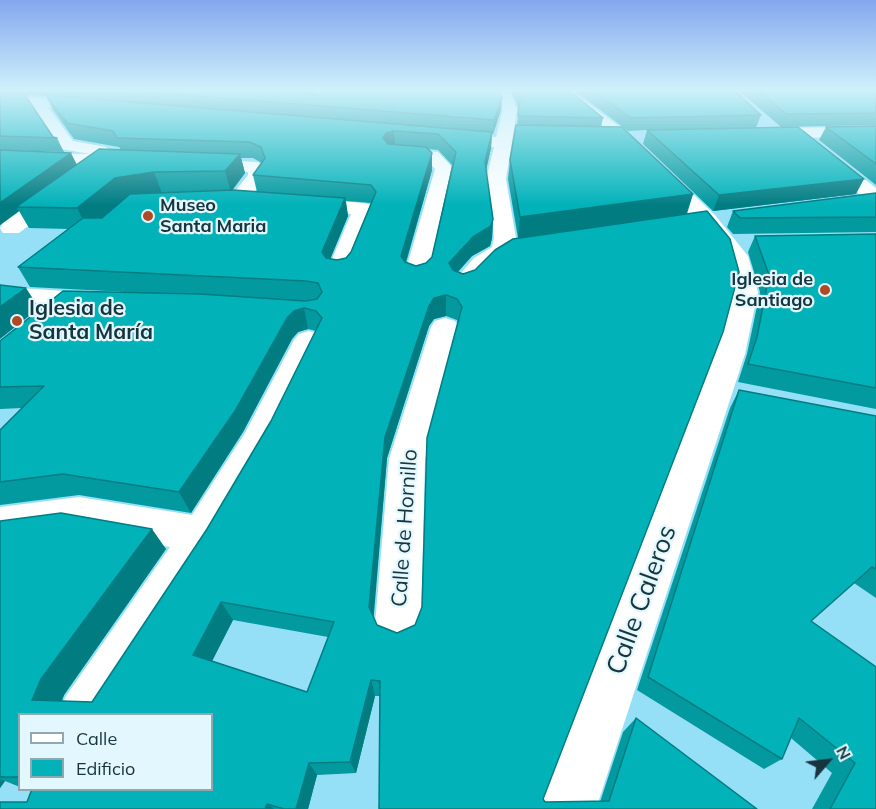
<!DOCTYPE html>
<html>
<head>
<meta charset="utf-8">
<style>
  body { margin:0 }
  #map { position:relative; width:876px; height:809px; overflow:hidden; background:#95dff7; font-family:Mulish,sans-serif }
  canvas { display:block }
  .legend { position:absolute; left:18px; top:713px; width:195px; height:78px; box-sizing:border-box; background:#e2f7fe; border:2px solid #90a9b1; margin:0; padding:8px 10px; list-style:none; font-size:18px; color:#16353e }
  .legend li { display:flex; align-items:center; gap:12px; height:30px }
  .legend b { width:30px; border:2px solid #90a9b1 }
  .north { position:absolute; left:798px; top:731px; width:60px; height:60px; -webkit-text-stroke:4px #e2f7fe; paint-order:stroke; rotate:62deg; font-size:16px; font-weight:700; line-height:24px; text-align:center; color:#16353e }
  .north::after { content:''; display:block; margin:auto; width:21px; height:27px; background:#16353e; clip-path:polygon(50% 0,100% 100%,50% 72%,0 100%) }
</style>
</head>
<body>
<div id="map">
<canvas width="876" height="809"></canvas>
<ul class="legend">
<li><b style="height:8px;background:#fff"></b>Calle</li>
<li><b style="height:16px;background:#02b2b9"></b>Edificio</li>
</ul>
<div class="north">N</div>
</div>
<script>
const ctx = document.querySelector('canvas').getContext('2d');
ctx.lineJoin = 'round';
const poly = rows => new Path2D(rows.map(r => 'M' + r).join(''));
function fill(path, color) { ctx.fillStyle = color; ctx.fill(path, 'evenodd'); }
function strokePath(path, color, width, dash) { ctx.strokeStyle = color; ctx.lineWidth = width; ctx.lineCap = dash ? 'butt' : 'round'; ctx.setLineDash(dash || []); ctx.stroke(path); }
function drawText(font, color, halo, rows, align = 'center') {
  ctx.font = font + ' Mulish,sans-serif'; ctx.lineWidth = 4.5; ctx.setLineDash([]); ctx.textBaseline = 'middle'; ctx.strokeStyle = halo; ctx.fillStyle = color; for (const [text, x, y, turn = 0] of rows) {
    ctx.save(); ctx.translate(x, y); ctx.rotate((+turn || 0) * Math.PI / 180); ctx.textAlign = isNaN(turn) ? turn : align; if (halo) ctx.strokeText(text, 0, 0); ctx.fillText(text, 0, 0); ctx.restore();
  }
}
fill(poly([
  [496,91,510,91,517,110,506,179,516,238,511,255,481,279,472,281,463,279,460,274,474,258,492,247,494,238,486,179,494,147,447,144,439,139,447,134,496,137,503,110,496,91],
  [555,91,571,91,631,135,715,215,748,256,758,292,745,354,596,809,538,809,715,354,732,292,724,257,699,225,619,143,555,91],
  [0,94,99,104,101,107,99,110,94,111,48,107,73,141,106,147,109,151,106,155,129,156,138,161,129,166,0,162,0,152,90,154,61,149,32,105,0,102,0,94],
  [876,127,876,137,760,138,752,133,760,128,876,127],
  [392,149,438,152,453,168,430,276,426,281,417,284,408,281,404,276,435,169,427,161,386,158,383,154,386,150,392,149],
  [826,153,832,154,876,188,876,204,869,202,820,162,817,158,826,153],
  [199,159,258,162,266,170,267,176,245,204,231,204,228,200,248,175,248,172,193,168,190,164,199,159],
  [61,186,68,188,71,192,68,196,19,233,3,233,0,228,3,223,54,188,61,186],
  [302,198,364,203,371,205,375,209,348,276,339,278,330,276,327,271,351,214,295,208,292,204,295,200,302,198],
  [18,288,97,293,106,295,110,301,106,307,97,309,9,302,5,296,9,290,18,288],
  [445,318,455,321,459,327,425,459,421,625,414,641,398,648,382,641,375,625,389,459,431,327,435,321,445,318],
  [309,331,319,334,324,340,276,441,216,548,113,714,58,714,66,696,170,547,79,531,0,541,0,507,79,497,192,515,245,433,294,340,299,334,309,331]
]), '#fff');
fill(poly([
  [0,91,317,91,313,95,502,98,501,110,493,134,492,134,491,148,486,170,493,219,492,238,490,246,472,256,458,272,463,274,475,270,518,238,508,179,510,160,517,125,519,109,511,91,570,91,603,118,601,127,693,194,687,214,543,799,545,802,600,802,623,732,636,718,757,809,379,809,380,696,375,696,356,773,317,775,308,809,0,809,27,802,212,789,20,714,20,787,5,781,0,788,0,521,166,549,64,695,62,701,92,702,207,529,271,421,316,331,308,329,298,332,292,339,243,432,191,513,79,495,0,505,0,430,22,408,0,409,0,341,145,293,30,287,18,267,68,229,29,228,19,211,0,225],
  [0,92,46,96,53,110,74,139,119,147,121,150,77,165,0,150,64,152,57,138,53,137],
  [428,149,438,150,452,165,432,257,426,263,416,266,406,263,432,170,432,153],
  [241,158,253,158,262,163,253,175,257,192,232,190,245,173],
  [346,201,371,203,351,252,346,258,337,260,330,259,348,216],
  [446,316,457,320,458,322,422,607,415,625,397,633,377,625,373,617,387,458,429,326,434,319],
  [233,620,328,637,307,692,212,661],
  [575,91,735,91,761,115,756,128,856,194,713,211,643,144,647,130,628,131],
  [739,91,850,91,852,92,851,91,876,91,876,125,781,127],
  [876,126,876,185,819,140,826,127],
  [876,193,876,232,733,234,727,227,733,211],
  [876,234,876,409,738,382,747,354,760,292,748,252,755,236],
  [739,390,876,416,876,598,854,583,811,621,876,809,812,809,832,773,791,738,782,759,764,769,637,690,730,408]
]), '#02999f');
fill(poly([
  [305,91,317,91,307,102],
  [502,98,501,110,493,134,494,120],
  [394,131,395,147,387,149,383,138,386,133],
  [492,132,491,148,484,179,485,162],
  [71,153,78,167,16,207,19,211,0,225,0,203],
  [432,153,432,170,402,275,401,256],
  [240,154,245,173,231,192,225,171],
  [154,172,162,193,124,199,88,230,77,208,115,178],
  [864,179,856,194,713,211,719,195],
  [693,194,686,214,518,238,520,217],
  [345,198,348,216,325,272,322,252],
  [493,219,492,238,490,246,472,256,448,282,449,263,473,237],
  [26,288,39,308,0,339,0,307],
  [446,295,446,316,434,319,429,326,387,458,373,625,369,607,385,437,429,306,434,298],
  [304,308,308,329,298,332,292,339,243,432,191,513,179,492,287,318,294,311],
  [152,529,166,549,64,695,56,714,32,700,41,679],
  [221,602,233,620,207,671,193,655],
  [371,680,375,696,356,773,350,762],
  [309,763,317,775,308,809,296,809],
  [0,779,5,781,0,788],
  [267,804,274,809,265,809]
]), '#017d82');
const building = poly([
  [134,91,306,91,309,95,321,94,324,91,499,91,502,98,494,120,134,91],
  [518,91,570,91,603,118,518,116,520,97,518,91],
  [593,91,735,91,761,115,631,118,593,91],
  [758,91,850,91,857,93,859,91,876,91,876,113,786,114,758,91],
  [0,92,25,95,53,137,57,138,0,136,0,92],
  [46,95,492,132,485,162,493,219,491,226,473,237,449,263,453,270,463,274,475,270,495,250,513,239,707,211,730,239,739,272,723,332,543,799,545,802,609,801,636,718,757,809,379,809,380,681,371,680,350,762,309,763,296,809,284,809,267,804,265,809,0,809,0,802,27,802,32,789,212,789,212,714,20,714,20,777,0,777,0,521,61,513,152,529,41,679,32,700,92,702,207,529,271,421,322,318,316,311,304,308,294,311,287,318,235,411,179,492,63,474,0,482,0,430,44,386,0,387,0,341,63,291,200,294,306,301,317,299,322,292,318,283,306,281,18,267,83,218,102,218,130,194,233,190,345,198,322,252,326,258,337,260,346,258,351,252,376,192,371,185,253,175,265,158,261,147,249,142,117,138,113,131,67,123,46,95],
  [394,131,438,134,456,152,432,257,426,263,416,266,405,262,401,256,432,153,426,147,388,144,383,138,386,133,394,131],
  [446,295,457,299,462,307,427,438,422,607,415,625,397,633,377,625,369,607,385,437,429,306,434,298,446,295],
  [221,602,334,622,307,692,193,655,221,602],
  [516,125,622,127,693,194,520,217,510,160,516,125],
  [876,126,876,164,826,127,876,126],
  [798,127,864,179,719,195,647,130,798,127],
  [99,149,240,154,225,171,154,172,115,178,77,208,16,207,99,149],
  [0,150,71,153,0,203,0,150],
  [876,193,876,217,740,218,733,211,876,193],
  [876,234,876,388,748,364,757,337,769,275,755,236,876,234],
  [0,285,26,288,0,307,0,285],
  [739,390,876,416,876,569,872,567,811,621,876,667,876,809,830,809,855,763,799,718,782,759,648,677,739,390]
]);
fill(building, '#02b2b9');
strokePath(building, '#017d82', 1.5);
const sky = ctx.createLinearGradient(0, 0, 0, 205);
sky.addColorStop(0, '#84a7ef');
sky.addColorStop(0.44, '#cff1fb');
sky.addColorStop(1, '#cff1fb00');
ctx.fillStyle = sky;
ctx.fillRect(0, 0, 876, 205);
for (const [x, y, r, color] of [
  [148,216,6,"#b14a23"],
  [825,290,6,"#b14a23"],
  [17,321,6,"#b14a23"]
]) { const dot = new Path2D(); dot.arc(x, y, r, 0, 2 * Math.PI); ctx.fillStyle = color; ctx.fill(dot); strokePath(dot, '#e2f7fe', 2); }
drawText('bold 18px', '#16353e', '#e2f7fe', [
  ["Museo",160,206],
  ["Santa Maria",160,227],
  ["Iglesia de",813,280,"right"],
  ["Santiago",813,301,"right"]
], 'left');
drawText('bold 21px', '#16353e', '#e2f7fe', [
  ["Iglesia de",29,309],
  ["Santa María",29,333]
], 'left');
drawText('21px', '#16353e', '#e2f7fe', [
  ["Calle de Hornillo",405,528,-86]
]);
drawText('26px', '#16353e', '#e2f7fe', [
  ["Calle Caleros",642,600,-70]
]);
</script>
</body>
</html>
